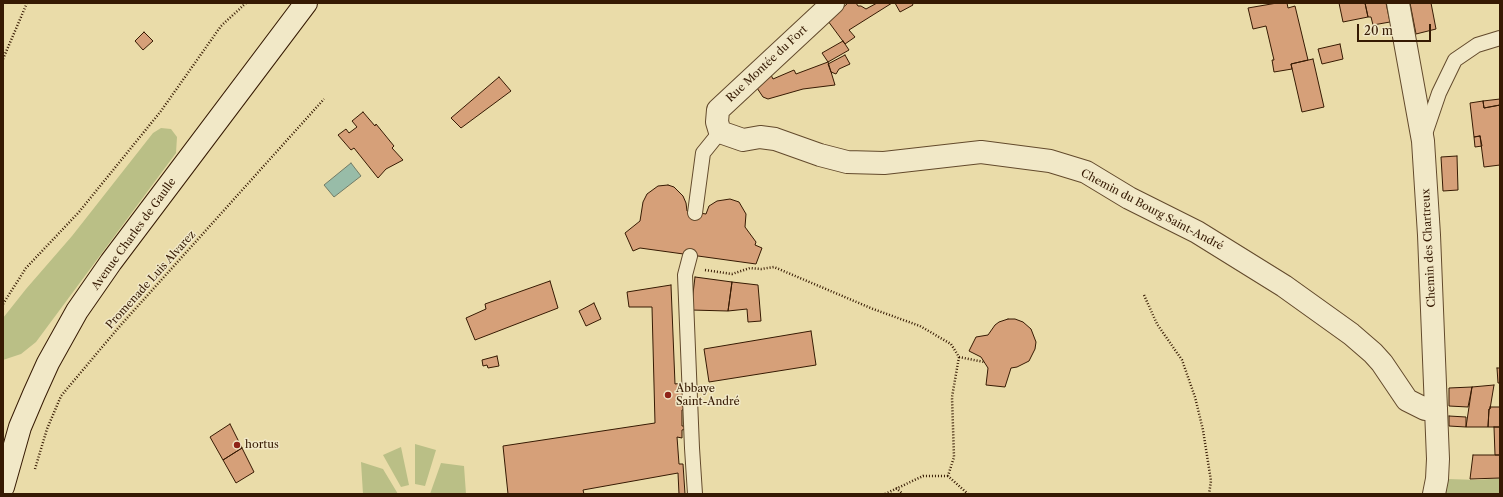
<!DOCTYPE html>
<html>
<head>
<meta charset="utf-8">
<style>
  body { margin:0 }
  #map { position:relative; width:1503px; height:497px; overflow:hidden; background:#eadca9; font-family:"Libre Caslon Text",serif }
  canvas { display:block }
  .frame { position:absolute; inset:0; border:4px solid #361a03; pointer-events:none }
  .scale { position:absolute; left:1357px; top:24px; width:74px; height:18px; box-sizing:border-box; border:2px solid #361a03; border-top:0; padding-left:5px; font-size:12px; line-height:14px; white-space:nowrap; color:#361a03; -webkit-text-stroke:3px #f1e8c7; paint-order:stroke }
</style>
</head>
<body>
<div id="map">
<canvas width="1503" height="497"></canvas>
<div class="frame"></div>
<div class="scale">20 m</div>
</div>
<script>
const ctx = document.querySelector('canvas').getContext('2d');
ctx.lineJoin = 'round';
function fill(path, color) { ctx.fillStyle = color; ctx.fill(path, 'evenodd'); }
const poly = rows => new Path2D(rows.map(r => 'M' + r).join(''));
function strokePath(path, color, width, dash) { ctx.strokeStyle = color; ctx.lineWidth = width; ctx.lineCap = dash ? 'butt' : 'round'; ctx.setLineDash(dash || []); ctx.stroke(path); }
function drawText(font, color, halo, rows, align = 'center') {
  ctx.font = font + ' "Libre Caslon Text",serif'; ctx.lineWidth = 3; ctx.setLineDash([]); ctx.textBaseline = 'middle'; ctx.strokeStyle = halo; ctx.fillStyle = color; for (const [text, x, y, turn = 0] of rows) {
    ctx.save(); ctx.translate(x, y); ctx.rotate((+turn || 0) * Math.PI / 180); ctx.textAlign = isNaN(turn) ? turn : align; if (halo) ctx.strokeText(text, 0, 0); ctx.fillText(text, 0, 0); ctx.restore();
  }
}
fill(poly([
  [161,128,171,129,177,137,176,153,36,342,21,354,3,360,3,318,26,289,72,236,153,133],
  [415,444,436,450,425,486,415,484],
  [401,447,409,485,401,487,383,455],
  [361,462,383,469,398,494,363,494],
  [441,463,464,466,466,494,430,494],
  [1500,478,1500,494,1444,494,1448,479,1478,480]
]), '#babf86');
const water = poly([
  [351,163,361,176,334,197,324,185,351,163]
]);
fill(water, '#98bca8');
strokePath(water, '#717b66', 1);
const building = poly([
  [848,3,856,3,858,6,861,6,866,9,877,3,892,3,849,30,855,37,845,44,828,21,848,3],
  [895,3,912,3,913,5,900,12,895,3],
  [1277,3,1287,3,1288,8,1295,6,1308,60,1291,64,1292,69,1274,72,1272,60,1274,60,1266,26,1253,29,1248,8,1277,3],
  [1339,3,1365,3,1368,17,1343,22,1339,3],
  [1365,3,1386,3,1390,22,1373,25,1371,17,1368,17,1365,3],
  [1410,3,1431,3,1436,29,1416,34,1410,3],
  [144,32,153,41,143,50,135,41,144,32],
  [843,41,849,50,828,62,822,53,843,41],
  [1340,44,1343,59,1322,64,1318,49,1340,44],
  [845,55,850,64,839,69,836,74,831,72,828,64,845,55],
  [1313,59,1324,107,1302,112,1291,64,1313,59],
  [828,62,835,85,803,89,768,99,763,97,757,88,771,75,773,79,794,70,796,74,828,62],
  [499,77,511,91,461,128,451,118,499,77],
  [1500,99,1500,107,1500,105,1484,108,1483,101,1500,99],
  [1483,101,1484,108,1500,105,1500,165,1484,167,1480,136,1474,137,1470,103,1483,101],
  [363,112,375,126,376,124,394,146,392,148,403,160,386,169,378,178,354,148,351,150,338,135,346,129,349,133,357,127,352,121,363,112],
  [1480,136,1482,146,1475,147,1474,137,1480,136],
  [1457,156,1458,190,1443,191,1441,157,1457,156],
  [668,185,674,187,683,196,686,203,687,211,706,214,709,206,717,201,730,199,739,202,746,214,745,227,756,242,755,245,762,248,756,264,640,248,633,251,625,233,640,221,643,202,647,194,658,186,668,185],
  [695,277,732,282,728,311,691,310,695,277],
  [550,281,558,308,475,340,466,318,486,309,485,304,550,281],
  [732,282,758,285,761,321,748,322,747,309,728,311,732,282],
  [671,285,675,384,682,383,682,406,686,406,686,409,682,410,682,426,686,426,686,429,682,430,682,438,677,437,679,464,683,464,685,494,679,494,678,473,583,490,584,494,508,494,503,446,655,423,652,307,629,307,627,292,671,285],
  [594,303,601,319,586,326,579,311,594,303],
  [1008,319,1015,319,1023,322,1031,329,1036,342,1035,349,1029,361,1017,367,1011,368,1005,387,986,385,988,368,981,357,969,351,976,337,988,335,995,325,999,322,1008,319],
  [811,331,816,365,709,382,704,349,811,331],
  [497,356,499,366,488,368,487,365,483,366,482,360,497,356],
  [1497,368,1500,368,1500,383,1498,383,1497,368],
  [1494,385,1490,409,1489,409,1488,427,1466,427,1472,387,1494,385],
  [1472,387,1468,407,1449,406,1449,388,1472,387],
  [1490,407,1500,407,1500,427,1488,427,1489,409,1490,409,1490,407],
  [1449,416,1466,417,1466,427,1449,426,1449,416],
  [230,424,242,448,223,460,210,437,230,424],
  [1494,427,1500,427,1500,455,1495,455,1494,427],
  [242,448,254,472,236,483,223,460,242,448],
  [1473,455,1500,455,1500,478,1470,479,1473,455]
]);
fill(building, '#d6a079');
strokePath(building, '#361a03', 1);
const lane = poly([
  [1424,137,1439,93,1455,60,1477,45,1500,38],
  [695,213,703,153,720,132],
  [690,256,685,275,692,448,695,494]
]);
const street = poly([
  [833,3,718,110,717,122,720,132,743,140,760,137,775,139,820,155,847,162,884,163,981,152,1050,161,1086,172,1129,198,1197,232,1284,286,1351,334,1373,353,1382,363,1407,400,1425,409,1436,408],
  [1398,3,1423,141,1429,235,1438,459,1437,479,1434,494]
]);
const secondary = poly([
  [3,487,20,427,34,394,48,363,77,311,111,262,306,3]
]);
strokePath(lane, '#634a2c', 16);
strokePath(street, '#634a2c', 24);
strokePath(secondary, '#361a03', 24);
strokePath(poly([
  [3,59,27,3],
  [705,270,732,274,750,268,761,269,774,267,873,309,920,326,951,344,959,357,984,362],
  [1144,295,1157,324,1182,360,1195,397,1203,430,1211,481,1209,494],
  [3,304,26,268,79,212,161,111,221,26,246,3],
  [959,357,952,397,954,457,948,476,968,494],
  [35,469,47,429,61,396,119,327,324,99],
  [896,488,903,494],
  [885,494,923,476,948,476]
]), '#361a03', 2.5, [1, 2]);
strokePath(lane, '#f1e8c7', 14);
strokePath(street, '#f1e8c7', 22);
strokePath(secondary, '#f1e8c7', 22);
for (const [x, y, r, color] of [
  [668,395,4,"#8f2418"],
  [237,445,4,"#8f2418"]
]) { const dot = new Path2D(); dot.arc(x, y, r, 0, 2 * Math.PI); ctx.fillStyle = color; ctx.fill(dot); strokePath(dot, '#f1e8c7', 1.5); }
drawText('11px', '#361a03', '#f1e8c7', [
  ["Rue Montée du Fort",767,64,-43],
  ["Chemin du Bourg Saint-André",1152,210,28],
  ["Avenue Charles de Gaulle",134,234,-54],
  ["Chemin des Chartreux",1429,248,-93],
  ["Promenade Luis Alvarez",151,280,-48]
]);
drawText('11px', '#361a03', '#f1e8c7', [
  ["Abbaye",676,389],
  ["Saint-André",676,402],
  ["hortus",245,445]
], 'left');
</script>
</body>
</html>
